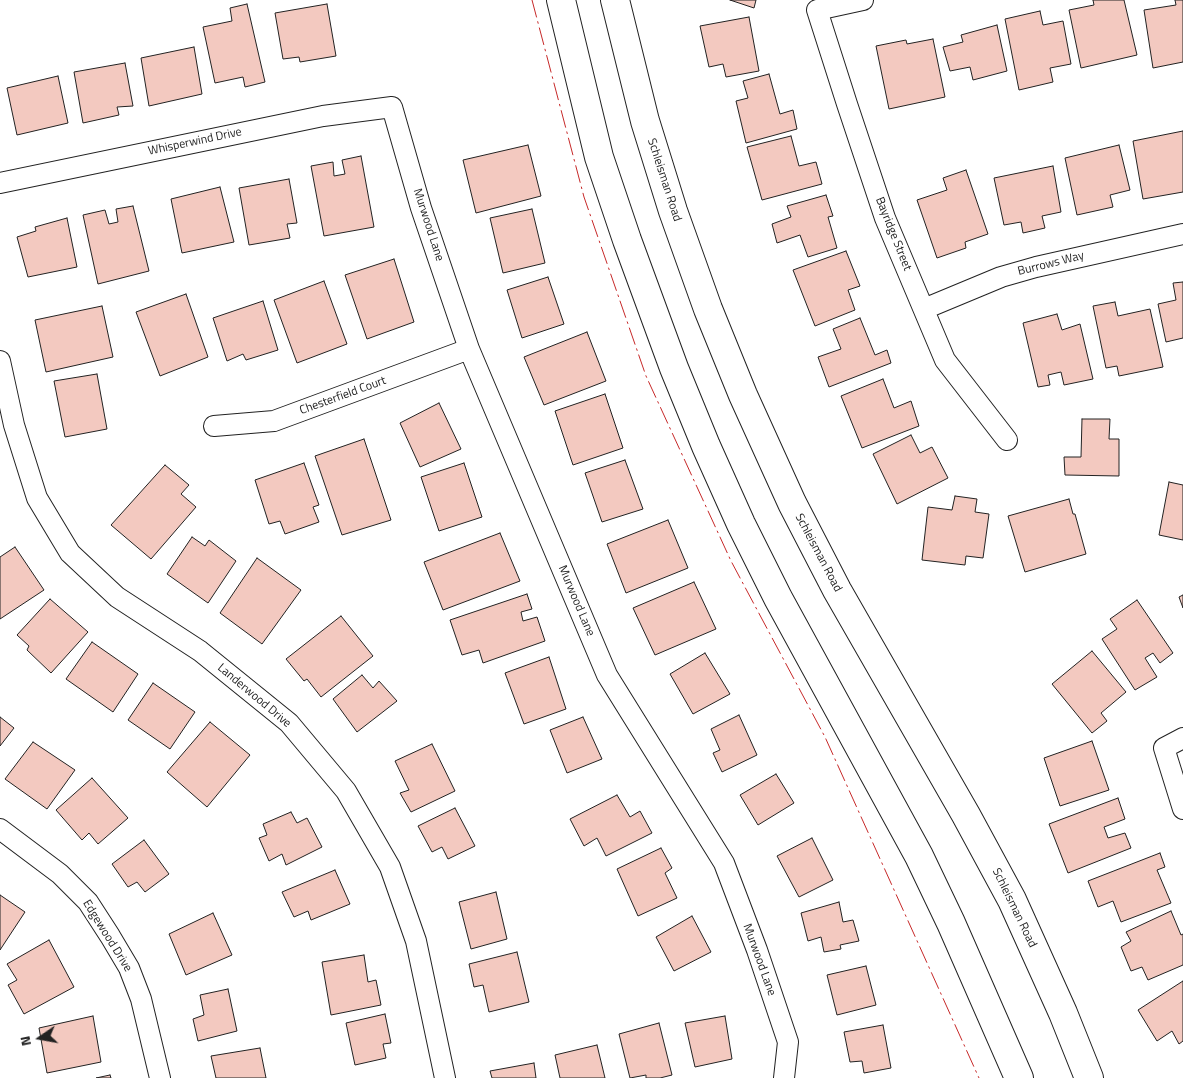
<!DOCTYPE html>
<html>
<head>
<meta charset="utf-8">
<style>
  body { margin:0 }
  #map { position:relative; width:1183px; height:1078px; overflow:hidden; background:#fff; font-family:"Titillium Web",sans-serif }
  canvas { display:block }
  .north { position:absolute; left:15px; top:1013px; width:50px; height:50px; -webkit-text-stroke:4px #fff; paint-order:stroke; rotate:258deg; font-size:14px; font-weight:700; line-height:20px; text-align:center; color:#222 }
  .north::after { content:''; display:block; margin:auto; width:18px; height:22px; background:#222; clip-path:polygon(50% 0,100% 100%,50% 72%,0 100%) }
</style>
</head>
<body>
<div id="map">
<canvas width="1183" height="1078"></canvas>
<div class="north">N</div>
</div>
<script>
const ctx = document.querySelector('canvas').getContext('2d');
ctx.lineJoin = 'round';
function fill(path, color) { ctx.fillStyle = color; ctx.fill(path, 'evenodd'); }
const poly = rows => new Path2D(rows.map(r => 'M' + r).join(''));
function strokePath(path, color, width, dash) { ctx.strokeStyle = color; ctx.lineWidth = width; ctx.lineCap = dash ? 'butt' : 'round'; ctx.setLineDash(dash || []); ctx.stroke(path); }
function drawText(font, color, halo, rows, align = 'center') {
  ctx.font = font + ' "Titillium Web",sans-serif'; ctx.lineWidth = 4; ctx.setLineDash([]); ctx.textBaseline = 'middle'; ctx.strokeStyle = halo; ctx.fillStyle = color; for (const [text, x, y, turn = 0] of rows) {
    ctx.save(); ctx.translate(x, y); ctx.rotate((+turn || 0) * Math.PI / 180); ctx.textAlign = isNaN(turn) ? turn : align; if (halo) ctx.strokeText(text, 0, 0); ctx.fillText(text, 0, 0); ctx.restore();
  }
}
const building = poly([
  [730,0,756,0,754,8,730,0],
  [1093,0,1124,0,1137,55,1081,68,1069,10,1094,5,1093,0],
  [1175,0,1183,0,1183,62,1153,68,1144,10,1176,5,1175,0],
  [247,4,265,82,245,87,243,77,215,83,203,27,232,21,230,8,247,4],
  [327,4,336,56,300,62,299,57,283,59,275,13,327,4],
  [1040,11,1043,25,1063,21,1071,64,1050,68,1053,82,1019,90,1005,19,1040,11],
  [749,17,759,71,726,77,723,64,709,67,700,26,749,17],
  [997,25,1007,71,973,80,970,67,950,71,943,47,963,42,961,35,997,25],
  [933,39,945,97,889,109,876,46,906,40,907,44,933,39],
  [194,47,202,94,149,106,141,58,194,47],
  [125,63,133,106,117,107,119,115,83,123,74,72,125,63],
  [769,74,780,114,793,110,797,129,746,143,736,101,748,98,743,81,769,74],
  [58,76,68,123,17,135,7,88,58,76],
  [1183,131,1183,192,1143,199,1133,141,1183,131],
  [791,136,799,166,816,162,822,184,762,200,747,147,791,136],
  [528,145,541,196,476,213,463,160,528,145],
  [1119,145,1130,190,1110,195,1113,207,1077,215,1065,158,1119,145],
  [361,156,374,227,324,236,311,166,333,162,334,176,345,174,342,160,361,156],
  [1053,166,1061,212,1042,216,1045,228,1023,233,1021,222,1004,225,994,178,1053,166],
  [966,170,988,234,965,242,966,248,937,258,917,200,947,190,943,178,966,170],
  [289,179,297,223,287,224,290,238,249,245,239,188,289,179],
  [220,187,234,242,182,253,171,199,220,187],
  [826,195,833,216,828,217,837,248,808,257,800,235,777,243,772,224,791,217,787,206,826,195],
  [133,206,149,271,98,284,83,215,105,210,109,224,118,222,116,209,133,206],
  [532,209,545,263,503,273,490,218,532,209],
  [67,218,77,267,28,277,17,237,36,231,35,227,67,218],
  [846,251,860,286,848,290,855,310,815,326,793,270,846,251],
  [394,259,414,322,367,339,345,275,394,259],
  [548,277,564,324,522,338,507,290,548,277],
  [324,281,347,344,297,363,274,300,324,281],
  [1183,282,1183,338,1166,342,1158,304,1176,300,1173,283,1183,282],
  [186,294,208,357,160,376,136,312,186,294],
  [263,301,278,350,246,360,243,354,227,361,213,318,263,301],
  [1115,302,1118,316,1150,309,1163,367,1119,376,1117,366,1106,368,1093,306,1115,302],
  [102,306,113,357,46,372,35,320,102,306],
  [1057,314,1062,330,1080,324,1093,379,1064,385,1061,372,1048,375,1050,385,1038,387,1023,323,1057,314],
  [860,318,875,355,887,350,891,363,829,387,818,357,841,349,833,329,860,318],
  [587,332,606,381,544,405,524,357,587,332],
  [97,374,107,429,65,437,54,381,97,374],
  [883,379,894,408,911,401,919,426,862,448,841,396,883,379],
  [605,394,623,448,573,465,555,411,605,394],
  [439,403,461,449,420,467,400,423,439,403],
  [1082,419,1110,419,1109,439,1119,439,1119,476,1065,475,1064,457,1081,457,1082,419],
  [911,435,920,453,932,447,948,478,897,504,873,454,911,435],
  [364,439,391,520,342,535,315,456,364,439],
  [625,460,643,509,602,522,585,473,625,460],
  [304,463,319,505,313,507,319,522,285,534,280,521,269,524,255,480,304,463],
  [464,463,482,517,439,531,421,477,464,463],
  [165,465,189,485,181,494,196,507,151,559,111,525,165,465],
  [1169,482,1183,485,1183,540,1159,535,1169,482],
  [955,496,977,499,975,512,989,514,983,558,966,556,965,565,922,560,928,507,952,510,955,496],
  [1069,499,1073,514,1075,514,1086,554,1025,572,1008,516,1069,499],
  [668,520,688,568,626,593,607,544,668,520],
  [500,533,520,581,443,610,424,562,500,533],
  [192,537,205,546,209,540,236,561,208,603,167,574,192,537],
  [15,547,44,590,0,619,0,557,15,547],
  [257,558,301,590,262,644,220,613,257,558],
  [694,582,716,629,655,655,633,608,694,582],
  [527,594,532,609,521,612,523,621,537,617,545,641,483,663,479,650,462,655,450,620,527,594],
  [1183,595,1183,608,1179,597,1183,595],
  [50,599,88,632,51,673,27,650,29,646,17,635,50,599],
  [1137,600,1173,653,1160,663,1153,653,1145,658,1157,677,1135,690,1102,639,1117,629,1110,619,1137,600],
  [341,616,373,656,321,697,307,679,304,681,286,659,341,616],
  [92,642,138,674,113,712,66,679,92,642],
  [1092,651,1126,692,1101,713,1107,721,1092,733,1052,684,1092,651],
  [705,653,730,694,693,714,670,674,705,653],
  [549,657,566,709,524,724,505,673,549,657],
  [362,675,373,688,379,681,397,701,357,732,333,699,362,675],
  [153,683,195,712,170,749,128,720,153,683],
  [739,715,757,755,722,772,713,753,720,750,711,729,739,715],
  [0,717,14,728,0,746,0,717],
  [583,717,602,759,567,773,550,730,583,717],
  [210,722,250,755,207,807,167,772,210,722],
  [1092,741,1109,790,1060,806,1044,758,1092,741],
  [33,742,75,770,47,809,5,779,33,742],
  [432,744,455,791,411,812,400,793,409,790,395,761,432,744],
  [776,774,794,803,758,825,740,795,776,774],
  [92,778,128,818,98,844,89,833,82,840,56,810,92,778],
  [617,795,630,817,640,811,652,833,606,856,597,838,584,846,570,819,617,795],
  [1118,798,1125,819,1104,827,1108,838,1125,833,1131,848,1068,873,1049,824,1118,798],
  [455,808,475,846,448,859,442,847,432,852,418,826,455,808],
  [291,812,297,823,307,818,322,847,286,865,282,854,269,861,259,838,267,835,263,824,291,812],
  [812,838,833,880,799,897,777,856,812,838],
  [144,840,169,874,145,892,137,882,128,887,112,864,144,840],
  [661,848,672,868,665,873,677,898,638,916,617,869,661,848],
  [1160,853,1165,867,1157,870,1171,903,1121,922,1113,901,1098,907,1088,881,1160,853],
  [335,870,350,904,311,920,308,911,294,917,282,892,335,870],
  [496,892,507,939,471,949,459,902,496,892],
  [0,895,25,912,0,950,0,895],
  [839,902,843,922,853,920,859,941,840,945,841,949,824,952,821,937,808,941,801,913,839,902],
  [1171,911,1181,935,1183,934,1183,965,1148,980,1142,967,1131,971,1121,947,1131,941,1126,932,1171,911],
  [213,913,232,955,186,975,169,934,213,913],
  [692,916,711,952,674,971,656,937,692,916],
  [49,940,74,987,24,1014,8,985,17,980,7,964,49,940],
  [517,952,529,1002,489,1012,483,985,474,987,469,964,517,952],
  [364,955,368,982,376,980,381,1005,331,1015,322,962,364,955],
  [866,966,876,1005,837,1015,827,975,866,966],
  [1183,981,1183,1041,1179,1044,1172,1031,1157,1041,1138,1010,1183,981],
  [228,989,237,1031,198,1041,193,1019,204,1015,200,995,228,989],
  [385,1014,391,1043,383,1044,386,1058,355,1065,346,1023,385,1014],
  [93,1016,101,1062,47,1073,39,1028,93,1016],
  [725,1016,732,1059,695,1067,685,1023,725,1016],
  [659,1023,672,1075,660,1078,646,1078,646,1075,630,1078,619,1034,659,1023],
  [883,1025,891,1068,864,1073,862,1061,850,1062,844,1032,883,1025],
  [597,1045,605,1078,560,1078,555,1055,597,1045],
  [260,1048,266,1078,216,1078,211,1056,260,1048],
  [534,1063,536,1078,492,1078,490,1071,534,1063],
  [110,1075,111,1078,96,1078,110,1075]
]);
fill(building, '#f3c9c0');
strokePath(building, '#222', 1);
const street = poly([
  [863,0,817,10,847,104,885,218,945,360,1007,440],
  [0,183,323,116,392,107,421,208,469,349,607,675,724,863,757,950,788,1042,784,1078],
  [924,309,1001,277,1036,267,1183,234],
  [0,361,14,425,37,498,70,553,117,597,200,651,289,723,346,791,390,867,416,941,445,1078],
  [214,426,274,421,469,349],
  [1183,738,1164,748,1183,809],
  [0,829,60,874,88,902,110,936,129,968,141,999,160,1078]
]);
const primary = poly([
  [561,0,599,157,627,240,674,368,706,446,741,524,778,598,919,856,951,923,1019,1078],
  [615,0,645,121,673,211,708,309,743,395,792,503,837,590,966,815,1012,900,1063,1013,1089,1078]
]);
strokePath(street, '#222', 22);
strokePath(primary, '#222', 30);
strokePath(street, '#fff', 20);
strokePath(primary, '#fff', 28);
strokePath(poly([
  [532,0,584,197,646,376,731,561,825,737,979,1078]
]), '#c62828', 1, [18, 4, 2.5, 4]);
drawText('12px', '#222', '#fff', [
  ["Whisperwind Drive",195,142,-12],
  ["Schleisman Road",664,180,72],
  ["Murwood Lane",428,225,72],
  ["Bayridge Street",893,234,68],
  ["Burrows Way",1051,264,-14],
  ["Chesterfield Court",343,396,-20],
  ["Schleisman Road",818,553,62],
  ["Murwood Lane",576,601,67],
  ["Landerwood Drive",254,696,40],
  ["Schleisman Road",1014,908,64],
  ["Edgewood Drive",107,936,58],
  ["Murwood Lane",759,960,70]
]);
</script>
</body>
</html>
